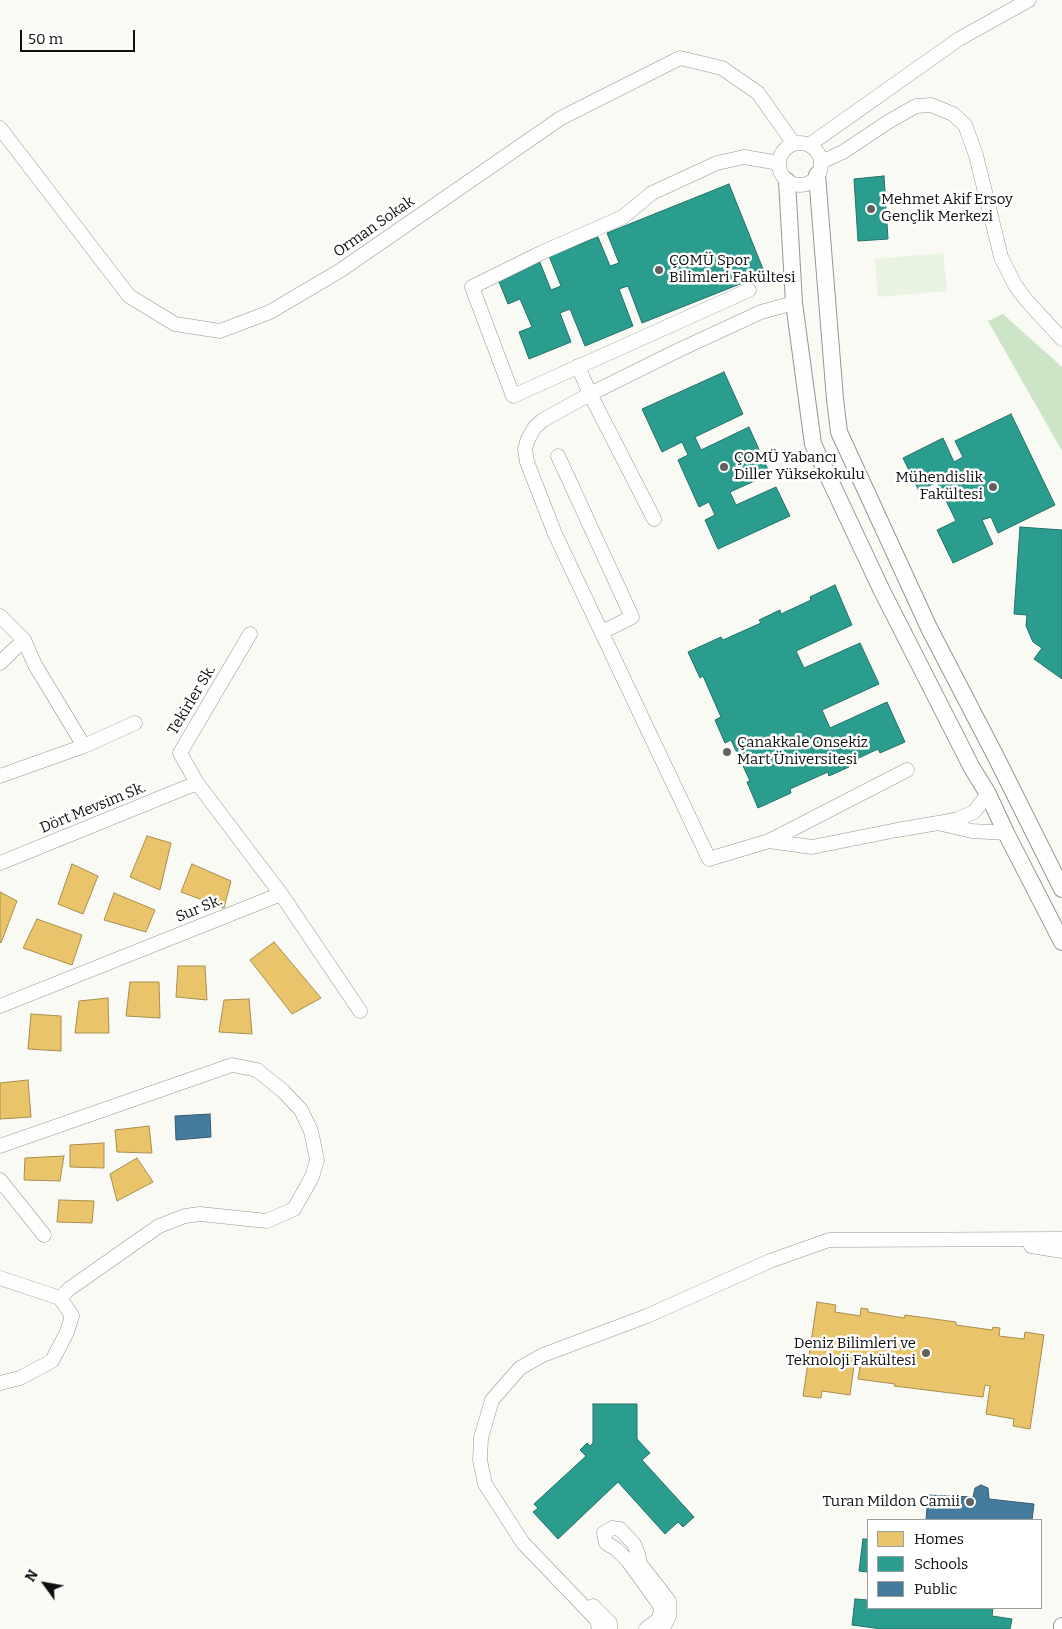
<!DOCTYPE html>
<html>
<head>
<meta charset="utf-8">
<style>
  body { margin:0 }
  #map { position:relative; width:1062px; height:1629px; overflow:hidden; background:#fafaf5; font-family:Bitter,serif }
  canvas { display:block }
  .legend { position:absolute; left:867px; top:1519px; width:175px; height:90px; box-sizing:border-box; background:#fff; border:1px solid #9f9f9f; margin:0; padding:6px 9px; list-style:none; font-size:15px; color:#0f0f0f }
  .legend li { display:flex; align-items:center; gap:10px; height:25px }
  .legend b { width:25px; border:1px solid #9f9f9f }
  .north { position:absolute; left:20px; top:1559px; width:50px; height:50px; -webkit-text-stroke:4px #fff; paint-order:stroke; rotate:302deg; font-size:14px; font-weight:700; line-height:20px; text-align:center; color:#0f0f0f }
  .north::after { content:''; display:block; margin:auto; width:18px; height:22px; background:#0f0f0f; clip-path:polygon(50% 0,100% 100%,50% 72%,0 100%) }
  .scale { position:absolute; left:20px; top:30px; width:115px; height:22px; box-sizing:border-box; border:2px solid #0f0f0f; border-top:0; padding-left:6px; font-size:15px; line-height:18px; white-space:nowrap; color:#0f0f0f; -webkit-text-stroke:4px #fff; paint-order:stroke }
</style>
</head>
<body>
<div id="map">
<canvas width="1062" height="1629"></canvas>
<ul class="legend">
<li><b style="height:14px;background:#e9c46a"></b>Homes</li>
<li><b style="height:14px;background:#2a9d8f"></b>Schools</li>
<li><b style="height:14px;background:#457b9d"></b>Public</li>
</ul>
<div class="north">N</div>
<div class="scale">50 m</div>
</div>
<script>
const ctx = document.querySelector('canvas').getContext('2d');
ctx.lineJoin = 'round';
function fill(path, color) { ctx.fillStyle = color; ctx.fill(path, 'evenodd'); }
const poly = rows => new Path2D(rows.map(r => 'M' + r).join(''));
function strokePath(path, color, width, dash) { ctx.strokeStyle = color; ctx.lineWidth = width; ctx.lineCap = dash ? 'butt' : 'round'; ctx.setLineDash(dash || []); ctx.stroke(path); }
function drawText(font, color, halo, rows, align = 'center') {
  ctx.font = font + ' Bitter,serif'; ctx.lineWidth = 5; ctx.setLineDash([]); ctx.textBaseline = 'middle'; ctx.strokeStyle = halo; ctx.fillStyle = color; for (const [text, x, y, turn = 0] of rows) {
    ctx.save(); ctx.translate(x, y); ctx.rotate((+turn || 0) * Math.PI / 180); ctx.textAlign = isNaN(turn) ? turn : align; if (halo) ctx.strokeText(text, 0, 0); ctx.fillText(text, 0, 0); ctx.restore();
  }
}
fill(poly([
  [1003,314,1062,367,1062,451,988,321]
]), '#cde5c7');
fill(poly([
  [943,253,947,291,878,297,875,259]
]), '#e9f3e1');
const homes = poly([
  [147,836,171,843,160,890,130,877,147,836],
  [72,864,98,876,83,914,58,904,72,864],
  [192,864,231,881,224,908,181,892,192,864],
  [0,892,17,901,1,943,0,942,0,892],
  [114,893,155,910,146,932,104,920,114,893],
  [37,919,82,935,72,965,23,948,37,919],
  [274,942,321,998,292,1014,250,960,274,942],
  [178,966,205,966,207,1000,176,997,178,966],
  [130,982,159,982,160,1018,126,1016,130,982],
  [108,998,109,1033,75,1033,79,1001,108,998],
  [249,999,252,1034,219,1032,224,1000,249,999],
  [31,1014,61,1016,61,1051,28,1049,31,1014],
  [28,1080,31,1117,0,1119,0,1083,28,1080],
  [149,1126,152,1153,117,1152,115,1130,149,1126],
  [104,1143,104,1168,70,1167,70,1145,104,1143],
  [64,1156,60,1181,24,1180,25,1158,64,1156],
  [137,1158,153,1182,117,1201,110,1174,137,1158],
  [59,1200,94,1201,92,1223,57,1222,59,1200],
  [817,1302,836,1305,835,1312,860,1316,861,1308,868,1309,868,1312,904,1318,905,1315,956,1322,956,1325,992,1330,993,1327,1000,1328,999,1336,1024,1339,1025,1332,1044,1335,1030,1429,1013,1426,1014,1419,986,1414,990,1386,985,1385,983,1397,894,1386,895,1384,858,1379,860,1367,854,1366,850,1395,822,1391,821,1398,803,1396,817,1302]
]);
fill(homes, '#e9c46a');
strokePath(homes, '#a88e4f', 1);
const schools = poly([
  [884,176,888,239,858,241,854,179,884,176],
  [729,184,765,274,642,323,628,286,619,289,633,326,585,346,570,309,560,313,571,342,529,359,519,332,532,327,520,299,508,304,497,277,539,260,551,290,561,286,549,256,598,237,610,266,619,263,607,233,729,184],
  [724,372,743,414,695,437,701,450,749,427,770,474,730,492,736,505,776,487,790,516,718,549,705,520,715,515,709,502,699,507,678,460,688,455,682,442,662,452,642,409,724,372],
  [1011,414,1055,505,998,533,991,517,982,520,993,544,953,563,937,530,956,521,937,482,919,491,903,458,943,438,954,462,963,457,955,441,1011,414],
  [1020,527,1062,530,1062,679,1034,659,1042,648,1033,642,1026,626,1027,615,1014,614,1020,527],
  [835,585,852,625,796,651,804,668,860,643,879,684,822,710,830,728,887,702,905,742,880,753,878,749,848,763,849,767,829,776,828,772,790,789,791,793,758,808,747,782,750,781,731,740,725,743,715,720,721,717,703,676,700,678,688,652,721,637,723,640,761,623,759,620,780,610,781,614,811,600,810,597,835,585],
  [593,1404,637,1404,637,1439,650,1453,642,1460,694,1517,683,1527,678,1522,665,1534,618,1482,558,1539,533,1512,538,1508,534,1504,586,1456,580,1450,587,1443,590,1446,593,1443,593,1404],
  [863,1539,868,1539,868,1572,859,1571,863,1539],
  [855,1599,868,1600,868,1608,993,1608,992,1616,1012,1619,1010,1629,882,1629,852,1625,855,1599]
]);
fill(schools, '#2a9d8f');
strokePath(schools, '#227269', 1);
const public = poly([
  [210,1114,211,1137,176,1140,175,1116,210,1114],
  [981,1485,988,1488,989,1499,1034,1504,1032,1520,926,1520,928,1495,973,1497,975,1488,981,1485]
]);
fill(public, '#457b9d');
strokePath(public, '#355b72', 1);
const minor = poly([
  [0,128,129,296,175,324,220,331,270,312,341,270,561,118,680,58,722,68,758,93,794,144],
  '779 164a21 21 0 1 1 42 0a21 21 0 1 1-42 0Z',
  [809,145,959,39,1029,0],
  [821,162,843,152,888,122,916,106,931,105,953,114,965,125,976,155,1001,257,1015,285,1027,301,1062,339],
  [749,290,513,396,472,287,543,252,623,217,652,193,717,163,744,157,779,163],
  [794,303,761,312,681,349,590,394,543,420,535,427,528,439,525,449,527,462,555,534,709,859,769,841,812,847,897,830,938,823,958,819,974,812,988,794],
  [578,366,590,394,654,519],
  [558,456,632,617,602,632],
  [0,616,24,640,35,665,84,746,135,723],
  [250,634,180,753,197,783,281,894,360,1011],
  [0,663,24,640],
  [0,776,84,746],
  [942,824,972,831,1006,833],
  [769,841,907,770],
  [0,863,197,783],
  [0,1006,281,894],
  [0,1146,232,1065,257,1070,283,1091,301,1110,311,1131,317,1160,312,1177,294,1209,267,1221,200,1214,185,1216,159,1226,69,1289,60,1298],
  [0,1180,44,1235],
  [1031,1246,1062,1251],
  [0,1278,60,1298,72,1316,67,1332,52,1361,20,1378,0,1383],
  [593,1606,610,1623,610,1629],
  [599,1629,597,1620,523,1543,485,1484,480,1460,481,1438,492,1400,520,1368,543,1355,647,1316,770,1261,829,1240,1062,1239],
  [646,1629,659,1619,661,1609,659,1604,628,1561,616,1549,606,1543,604,1533,612,1528,620,1529,634,1544,638,1554,640,1564,669,1601,669,1616,664,1626,660,1629]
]);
const tertiary = poly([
  [817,175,835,399,839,432,929,628,995,755,1062,889],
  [787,181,794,303,813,444,881,589,972,768,988,794,1006,833,1062,942],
  [1062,1629,1062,1626]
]);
strokePath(minor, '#959593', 15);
strokePath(tertiary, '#959593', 18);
strokePath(minor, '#fefefe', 14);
strokePath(tertiary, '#fefefe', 16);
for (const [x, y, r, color] of [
  [871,209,5,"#616160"],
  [659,270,5,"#616160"],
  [724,467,5,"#616160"],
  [993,487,5,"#616160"],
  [727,752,5,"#616160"],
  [926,1353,5,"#616160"],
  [970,1502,5,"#616160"]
]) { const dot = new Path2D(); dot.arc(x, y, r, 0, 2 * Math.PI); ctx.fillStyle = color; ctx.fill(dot); strokePath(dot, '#fff', 2); }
drawText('15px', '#0f0f0f', '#fff', [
  ["Mehmet Akif Ersoy",881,200],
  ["Gençlik Merkezi",881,217],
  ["ÇOMÜ Spor",669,261],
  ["Bilimleri Fakültesi",669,278],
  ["ÇOMÜ Yabancı",734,458],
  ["Diller Yüksekokulu",734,475],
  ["Mühendislik",983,478,"right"],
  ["Fakültesi",983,495,"right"],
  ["Çanakkale Onsekiz",737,743],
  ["Mart Üniversitesi",737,760],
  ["Deniz Bilimleri ve",916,1344,"right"],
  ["Teknoloji Fakültesi",916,1361,"right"],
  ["Turan Mildon Camii",960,1502,"right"]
], 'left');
drawText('15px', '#0f0f0f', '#fff', [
  ["Orman Sokak",374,227,-35],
  ["Tekirler Sk.",192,700,-59],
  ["Dört Mevsim Sk.",93,808,-22],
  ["Sur Sk.",199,909,-22]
]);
</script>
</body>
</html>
